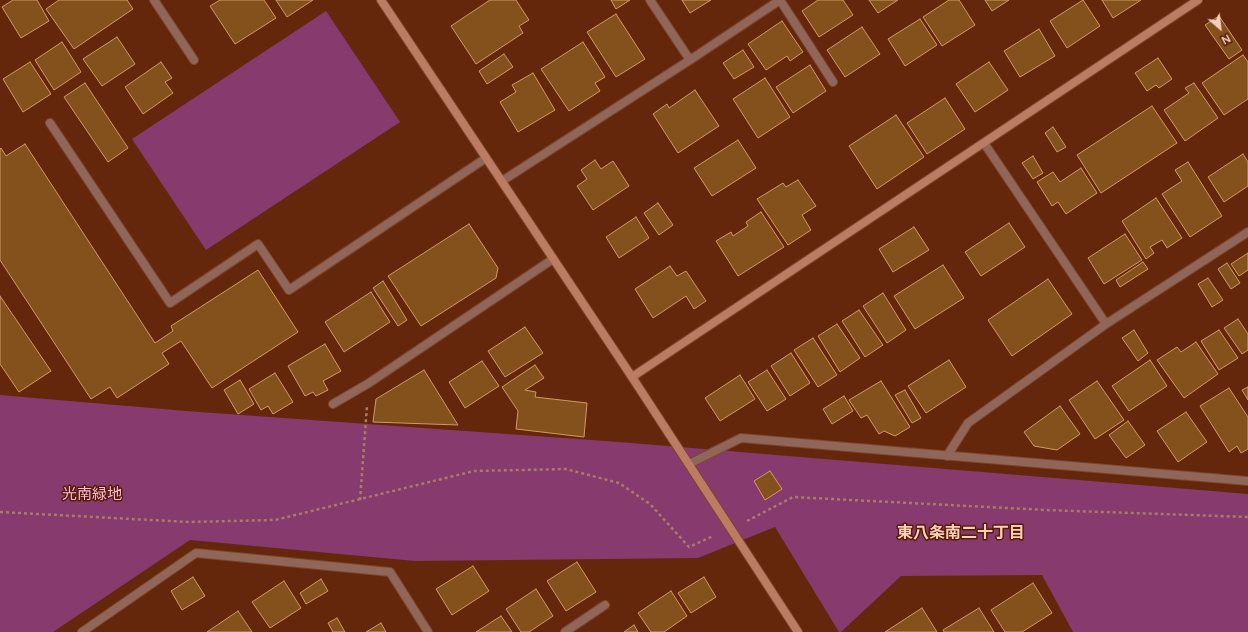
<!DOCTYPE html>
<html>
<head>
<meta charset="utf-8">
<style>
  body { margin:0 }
  #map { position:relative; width:1248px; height:632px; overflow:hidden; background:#64270c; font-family:Figtree,sans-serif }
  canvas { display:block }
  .north { position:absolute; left:1200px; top:8px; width:40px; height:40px; -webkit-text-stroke:3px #581c00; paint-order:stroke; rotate:152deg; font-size:11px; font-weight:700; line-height:16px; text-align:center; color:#f5cec0 }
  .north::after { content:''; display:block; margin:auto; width:14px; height:18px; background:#f5cec0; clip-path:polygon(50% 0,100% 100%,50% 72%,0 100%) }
</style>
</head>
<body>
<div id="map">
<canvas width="1248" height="632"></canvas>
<div class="north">N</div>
</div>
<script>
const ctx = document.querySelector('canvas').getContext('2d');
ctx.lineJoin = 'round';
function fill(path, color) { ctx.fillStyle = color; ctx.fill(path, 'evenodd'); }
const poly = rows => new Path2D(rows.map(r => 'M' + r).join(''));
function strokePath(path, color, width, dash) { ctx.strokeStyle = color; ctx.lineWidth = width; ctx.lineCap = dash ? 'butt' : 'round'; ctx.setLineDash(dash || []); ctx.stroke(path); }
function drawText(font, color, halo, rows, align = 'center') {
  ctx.font = font + ' Figtree,"Noto Sans JP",sans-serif'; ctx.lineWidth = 3; ctx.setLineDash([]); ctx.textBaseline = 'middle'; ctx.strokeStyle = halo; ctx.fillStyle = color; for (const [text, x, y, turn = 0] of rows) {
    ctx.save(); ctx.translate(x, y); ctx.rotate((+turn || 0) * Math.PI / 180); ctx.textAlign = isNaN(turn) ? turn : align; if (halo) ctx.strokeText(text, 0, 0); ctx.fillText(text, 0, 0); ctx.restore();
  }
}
fill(poly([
  [326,11,400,122,206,250,132,139],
  [0,395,186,411,619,442,1248,494,1248,632,1073,632,1042,575,901,576,841,632,839,632,775,527,698,558,415,561,190,540,53,632,0,632]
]), '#863a6d');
const building = poly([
  [13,0,37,0,49,21,21,38,2,7,13,0],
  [59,0,127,0,133,9,74,49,46,9,59,0],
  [220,0,264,0,276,18,235,44,210,6,220,0],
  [276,0,313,0,287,17,276,0],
  [490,0,516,0,529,20,519,26,523,33,476,64,451,26,490,0],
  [611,0,630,0,616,9,611,0],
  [682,0,711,0,690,13,682,0],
  [818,0,843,0,853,15,819,37,802,11,818,0],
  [869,0,898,0,878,13,869,0],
  [949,0,959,0,975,25,942,46,923,17,949,0],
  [985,0,1009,0,992,11,985,0],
  [1083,0,1100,26,1067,48,1050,21,1083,0],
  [1102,0,1141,0,1113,18,1102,0],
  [616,14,645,59,616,77,587,32,616,14],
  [1219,16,1242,50,1229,59,1205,25,1219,16],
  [920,19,937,45,905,66,888,39,920,19],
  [782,21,803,52,790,61,787,56,766,70,748,44,782,21],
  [862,27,880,54,845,77,827,50,862,27],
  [1039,29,1055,56,1020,77,1004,51,1039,29],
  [117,37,135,64,102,86,83,59,117,37],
  [62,42,81,72,54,90,35,60,62,42],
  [583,42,605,77,595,83,600,91,569,111,541,69,583,42],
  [743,50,754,67,734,79,723,63,743,50],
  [504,54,513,67,487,84,479,71,504,54],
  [1243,55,1248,62,1248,99,1224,115,1202,83,1243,55],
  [1158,58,1172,79,1159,88,1156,85,1147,91,1135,73,1158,58],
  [30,62,51,94,23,112,3,79,30,62],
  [161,62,172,78,165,82,173,93,143,114,125,87,161,62],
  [989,62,1008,90,975,112,956,84,989,62],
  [810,65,826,91,793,113,776,87,810,65],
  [533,73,555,110,518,132,500,102,516,92,512,85,533,73],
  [765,78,790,117,758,138,733,99,765,78],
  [85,83,128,148,108,162,64,97,85,83],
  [1194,83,1218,118,1185,141,1164,110,1189,93,1185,88,1194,83],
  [695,90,719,126,678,153,653,114,667,104,669,108,695,90],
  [945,98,965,129,927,154,907,123,945,98],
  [1152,106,1177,143,1101,193,1077,155,1152,106],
  [896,115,924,157,877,189,849,146,896,115],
  [1053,127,1066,147,1057,152,1045,133,1053,127],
  [738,140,756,168,712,196,694,168,738,140],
  [25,144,155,343,173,331,171,326,258,270,298,332,212,388,181,341,162,353,169,364,117,398,110,387,91,399,0,260,0,149,1,148,6,156,25,144],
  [1243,154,1248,162,1248,186,1224,202,1208,177,1243,154],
  [1033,156,1043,173,1033,179,1022,163,1033,156],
  [595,160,601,169,613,161,629,186,593,210,577,186,587,179,581,170,595,160],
  [1188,162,1222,216,1190,237,1162,194,1182,181,1175,170,1188,162],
  [1081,168,1097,193,1066,214,1058,202,1052,206,1037,182,1053,172,1060,182,1081,168],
  [798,180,816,206,802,215,811,230,788,245,757,199,783,183,786,187,798,180],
  [1156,198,1182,238,1167,248,1162,240,1150,247,1154,253,1146,259,1122,221,1156,198],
  [658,203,673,225,659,235,644,213,658,203],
  [761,212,784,247,738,276,716,241,731,232,733,236,748,226,746,222,761,212],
  [636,217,649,238,619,258,606,237,636,217],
  [1009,223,1025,247,981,276,965,252,1009,223],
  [469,224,498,268,496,278,421,326,388,276,469,224],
  [914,227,929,250,893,272,879,249,914,227],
  [1125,234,1142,260,1104,284,1088,258,1125,234],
  [1248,253,1248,270,1239,276,1231,264,1248,253],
  [1143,262,1148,269,1120,287,1116,280,1143,262],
  [1227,263,1240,283,1231,289,1218,269,1227,263],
  [943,265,964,298,915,329,894,296,943,265],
  [670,266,677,276,686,271,706,301,694,309,686,296,653,318,635,289,670,266],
  [1208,278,1223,300,1212,307,1198,284,1208,278],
  [1048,279,1072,314,1012,356,988,320,1048,279],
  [383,281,407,320,398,326,373,288,383,281],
  [371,292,390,322,344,352,325,322,371,292],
  [883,293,906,330,887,343,863,306,883,293],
  [0,296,51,371,19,392,0,364,0,296],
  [859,310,883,345,865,357,842,321,859,310],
  [1238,319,1248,334,1248,350,1242,354,1224,328,1238,319],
  [837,324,860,358,840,372,818,336,837,324],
  [525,327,543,353,505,377,488,351,525,327],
  [1134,330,1148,353,1138,361,1122,338,1134,330],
  [1219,330,1238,358,1219,370,1201,341,1219,330],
  [813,338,837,375,818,387,794,350,813,338],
  [1196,342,1218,374,1184,398,1157,360,1177,347,1181,352,1196,342],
  [325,344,341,371,323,381,328,390,316,396,313,392,305,396,288,366,325,344],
  [791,353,810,383,790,396,771,366,791,353],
  [949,360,966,387,926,413,908,386,949,360],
  [1150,360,1167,386,1129,411,1112,386,1150,360],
  [482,361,499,386,465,408,449,382,482,361],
  [535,365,544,378,525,390,536,392,535,397,587,403,584,437,516,429,518,411,502,387,535,365],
  [424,370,458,425,373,422,376,399,424,370],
  [767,370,786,399,767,411,748,382,767,370],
  [275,373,293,402,273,414,268,406,261,410,249,389,275,373],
  [740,375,755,399,720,421,705,398,740,375],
  [240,380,254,404,238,414,224,390,240,380],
  [881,381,910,427,895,436,884,431,879,434,867,415,861,418,849,400,881,381],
  [1097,381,1124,420,1095,439,1069,400,1097,381],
  [1248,387,1248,400,1242,390,1248,387],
  [1229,388,1248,417,1248,449,1241,453,1237,446,1229,452,1200,406,1229,388],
  [905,390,921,418,912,423,895,395,905,390],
  [844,396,853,411,832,424,823,409,844,396],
  [1060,406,1080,434,1057,450,1034,446,1024,432,1060,406],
  [1186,412,1207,442,1178,462,1157,431,1186,412],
  [1128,421,1145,445,1126,458,1109,435,1128,421],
  [770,471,782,489,765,500,754,481,770,471],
  [577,562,596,592,566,611,547,581,577,562],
  [473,566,489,591,452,615,436,589,473,566],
  [193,577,205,596,182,610,171,591,193,577],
  [704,577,716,597,691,613,678,593,704,577],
  [321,579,328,591,306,604,300,593,321,579],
  [284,581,301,608,270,628,252,602,284,581],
  [1033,583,1052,613,1022,632,1005,632,991,610,1033,583],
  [536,589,553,616,529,632,521,632,506,609,536,589],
  [671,591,687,616,664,632,651,632,638,613,671,591],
  [922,608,937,632,885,632,922,608],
  [979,608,994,632,944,632,943,630,979,608],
  [238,611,252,632,207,632,238,611],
  [501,616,512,632,476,632,501,616],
  [337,618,345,632,333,632,328,623,337,618],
  [381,623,386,632,366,632,381,623],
  [634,625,638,632,624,632,634,625]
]);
fill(building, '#84511c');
strokePath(building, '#d29966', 1);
const lane = poly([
  [154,0,194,60],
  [780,0,833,82],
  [50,123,170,303,258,244,289,290,486,158],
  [333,404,369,383,553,259],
  [565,632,605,605]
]);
const street = poly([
  [650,0,690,60],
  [984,143,1106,324],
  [502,181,690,60,780,0],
  [947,456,968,423,1106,324,1248,232],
  [689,464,741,438,1248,481],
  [82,632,196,553,390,572,428,632]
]);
const secondary = poly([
  [381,0,632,377,798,632],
  [632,377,1198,0]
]);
strokePath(lane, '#7e452c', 10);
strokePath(street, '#7e452c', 10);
strokePath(secondary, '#7e452c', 10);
strokePath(poly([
  [360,500,367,406],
  [0,512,189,522,275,520,474,471,566,469,619,483,650,504,689,547,713,536],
  [747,521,793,497,1046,510,1248,517]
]), '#ac7a65', 2.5, [3, 3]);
strokePath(lane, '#8f6657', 8);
strokePath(street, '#8f6657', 8);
strokePath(secondary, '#bc7c63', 8);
drawText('15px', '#fcb8e2', '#581c00', [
  ["光南緑地",92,495]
]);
drawText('bold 16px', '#fccfbd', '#581c00', [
  ["東八条南二十丁目",961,533]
]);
</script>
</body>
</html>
